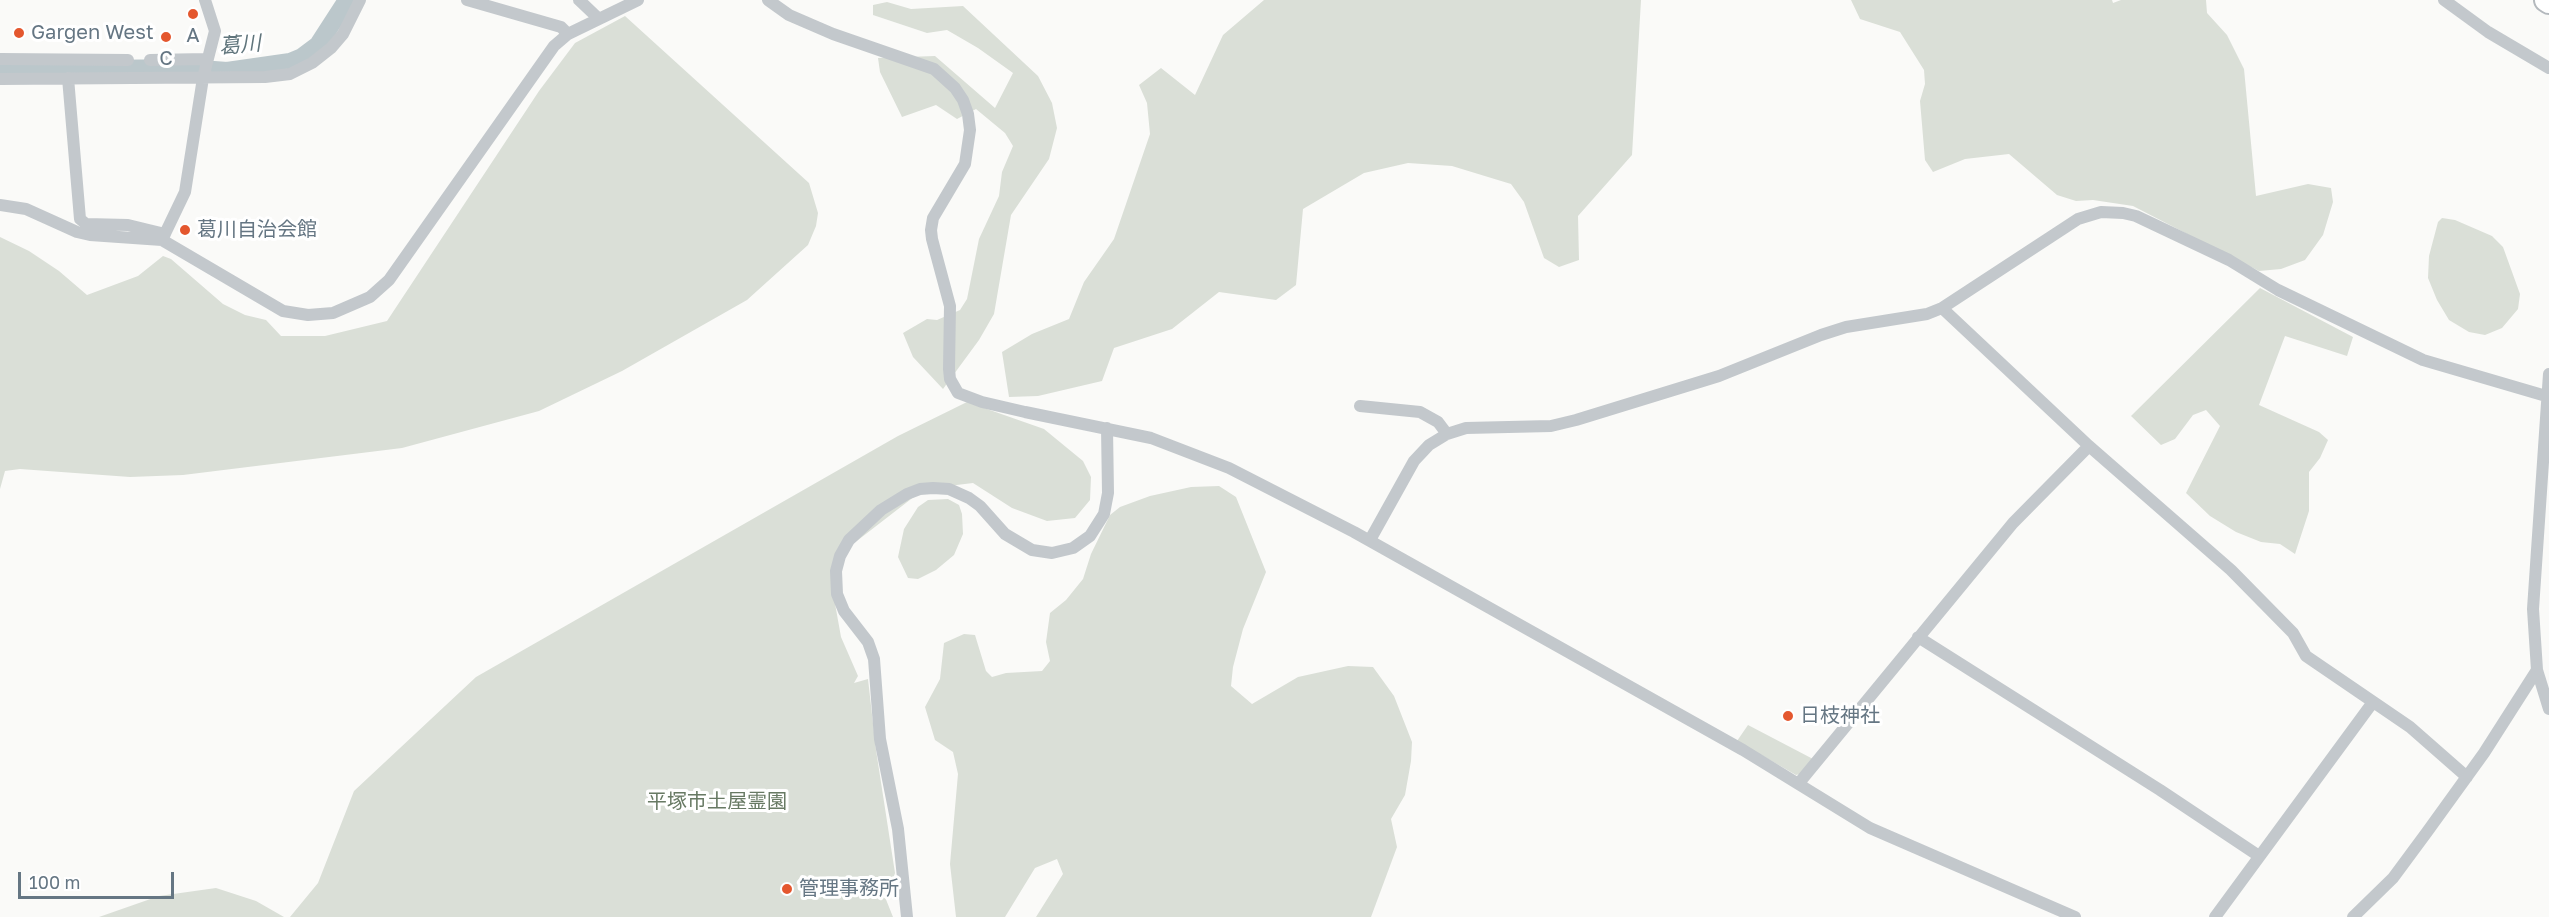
<!DOCTYPE html>
<html>
<head>
<meta charset="utf-8">
<style>
  body { margin:0 }
  #map { position:relative; width:2549px; height:917px; overflow:hidden; background:#fafaf8; font-family:"Golos Text",sans-serif }
  canvas { display:block }
  .scale { position:absolute; left:18px; top:872px; width:156px; height:27px; box-sizing:border-box; border:3px solid #657683; border-top:0; padding-left:8px; font-size:18px; line-height:21px; white-space:nowrap; color:#657683; -webkit-text-stroke:4px #fff; paint-order:stroke }
</style>
</head>
<body>
<div id="map">
<canvas width="2549" height="917"></canvas>
<div class="scale">100 m</div>
</div>
<script>
const ctx = document.querySelector('canvas').getContext('2d');
ctx.lineJoin = 'round';
function fill(path, color) { ctx.fillStyle = color; ctx.fill(path, 'evenodd'); }
const poly = rows => new Path2D(rows.map(r => 'M' + r).join(''));
function strokePath(path, color, width, dash) { ctx.strokeStyle = color; ctx.lineWidth = width; ctx.lineCap = dash ? 'butt' : 'round'; ctx.setLineDash(dash || []); ctx.stroke(path); }
function drawText(font, color, halo, rows, align = 'center') {
  ctx.font = font + ' "Golos Text","Noto Sans JP",sans-serif'; ctx.lineWidth = 6; ctx.setLineDash([]); ctx.textBaseline = 'middle'; ctx.strokeStyle = halo; ctx.fillStyle = color; for (const [text, x, y, turn = 0] of rows) {
    ctx.save(); ctx.translate(x, y); ctx.rotate((+turn || 0) * Math.PI / 180); ctx.textAlign = isNaN(turn) ? turn : align; if (halo) ctx.strokeText(text, 0, 0); ctx.fillText(text, 0, 0); ctx.restore();
  }
}
fill(poly([
  [1264,0,1641,0,1632,155,1578,216,1579,260,1559,267,1544,258,1524,202,1511,184,1452,166,1408,163,1364,173,1303,209,1296,285,1276,300,1219,292,1172,329,1114,348,1102,381,1038,396,1009,397,1002,352,1032,334,1069,319,1084,282,1114,239,1150,134,1147,103,1139,85,1161,68,1195,95,1223,35],
  [1851,0,2112,0,2113,3,2121,0,2206,0,2207,13,2227,35,2244,69,2256,196,2308,184,2331,188,2333,202,2323,235,2305,260,2281,269,2259,271,2133,206,2093,200,2076,201,2057,195,2009,154,1965,159,1933,172,1925,160,1920,101,1925,84,1924,70,1900,32,1860,19],
  [887,2,911,9,963,6,1038,76,1052,103,1057,128,1049,159,1011,215,994,314,979,340,943,389,913,357,903,333,927,319,937,320,960,310,967,299,979,239,999,196,1002,172,1013,146,1005,133,976,109,957,119,936,105,902,117,880,72,878,58,935,56,995,108,1013,73,978,48,947,30,927,33,873,15,873,5],
  [625,16,809,183,818,213,816,226,808,245,747,300,622,371,539,411,402,448,183,475,130,477,20,469,5,471,0,489,0,237,29,251,59,271,87,295,138,276,163,256,171,259,223,304,245,315,266,320,281,336,325,336,387,321,539,91,575,43],
  [2442,218,2455,220,2492,236,2503,247,2520,294,2518,309,2502,328,2485,335,2469,332,2449,320,2437,300,2428,278,2429,256,2438,222],
  [2260,288,2353,337,2347,356,2285,336,2259,405,2319,432,2328,440,2320,458,2309,472,2309,511,2295,554,2280,544,2261,542,2236,532,2210,516,2186,493,2220,426,2206,410,2193,415,2175,439,2161,445,2131,416],
  [967,402,1044,429,1083,461,1091,477,1090,500,1075,518,1047,521,1012,508,973,483,924,489,840,554,834,598,841,637,858,676,854,683,868,679,876,750,895,873,893,879,888,879,885,897,893,917,290,917,318,883,354,791,476,677,898,436],
  [1219,486,1236,497,1266,572,1243,629,1233,667,1231,686,1252,704,1298,677,1348,666,1373,667,1394,696,1412,742,1411,761,1405,795,1391,819,1397,847,1371,917,1036,917,1063,874,1057,859,1035,868,1005,917,956,917,950,864,958,774,953,752,935,740,925,707,940,679,944,643,964,634,975,635,986,671,992,677,1006,673,1042,671,1050,661,1046,642,1050,613,1066,600,1083,579,1091,554,1110,515,1120,507,1150,496,1191,487],
  [948,499,959,505,962,514,963,534,954,555,936,570,918,579,908,578,898,557,904,529,918,507,928,500],
  [1748,725,1813,759,1804,773,1796,775,1737,741],
  [216,888,256,901,284,917,99,917,159,896]
]), '#dadfd7');
strokePath(poly([
  [0,70,188,68,227,71,290,62,302,57,318,45,347,0]
]), '#bbc7cb', 18);
const highway = poly([
  [2546,0,2549,2]
]);
strokePath(highway, '#b4b9bd', 26);
strokePath(poly([
  [467,0,561,27,568,34],
  [579,0,599,19],
  [768,0,789,15,833,34,934,69,955,88,963,100,968,114,970,130,965,164,933,218,931,230,932,239,950,306,949,369,950,379,958,393,982,402,1025,412,1151,438,1229,468,1354,532,1743,750,1870,828,2075,917],
  [2444,0,2488,32,2549,68],
  [0,59,128,60],
  [150,60,207,59],
  [68,78,80,219,86,224,128,225,165,234],
  [0,79,265,77,290,74,312,63,331,48,343,34,360,0],
  [0,205,26,209,77,232,90,235,162,240,283,311,308,315,333,313,370,297,389,280,554,46,568,34,638,0],
  [162,240,185,192,203,78,215,31,205,0],
  [1942,308,2089,446,2231,570,2293,633,2306,656,2410,727,2467,777],
  [2549,374,2533,609,2537,670,2549,709],
  [1360,406,1420,412,1438,422,1447,434],
  [1370,540,1414,461,1429,445,1447,434,1466,428,1551,426,1576,420,1719,376,1821,335,1846,327,1927,314,1942,308,2078,219,2101,212,2123,213,2136,216,2229,260,2278,290,2423,360,2546,396],
  [1918,637,2160,790,2259,856],
  [1799,783,2013,523,2089,446],
  [907,917,898,829,880,739,874,659,868,642,844,611,837,594,836,571,840,556,849,540,881,510,907,494,920,489,933,488,949,489,969,498,980,506,1005,534,1032,550,1052,553,1073,548,1090,536,1104,514,1108,493,1107,428],
  [2215,917,2373,702],
  [2353,917,2393,878,2427,832,2484,753,2537,670]
]), '#c3c8cc', 12);
strokePath(highway, '#fff', 22);
for (const [x, y, r, color] of [
  [193,14,6,"#e4572e"],
  [19,33,6,"#e4572e"],
  [166,37,6,"#e4572e"],
  [185,230,6,"#e4572e"],
  [1788,716,6,"#e4572e"],
  [787,889,6,"#e4572e"]
]) { const dot = new Path2D(); dot.arc(x, y, r, 0, 2 * Math.PI); ctx.fillStyle = color; ctx.fill(dot); strokePath(dot, '#fff', 2); }
drawText('20px', '#657683', '#fff', [
  ["Gargen West",31,33],
  ["A",193,36,"center"],
  ["C",166,59,"center"],
  ["葛川自治会館",197,230],
  ["日枝神社",1800,716],
  ["管理事務所",799,889]
], 'left');
drawText('20px', '#687a64', '#fff', [
  ["平塚市土屋霊園",717,802]
]);
drawText('italic 21px', '#60757c', '#fff', [
  ["葛川",240,45,-5]
]);
</script>
</body>
</html>
